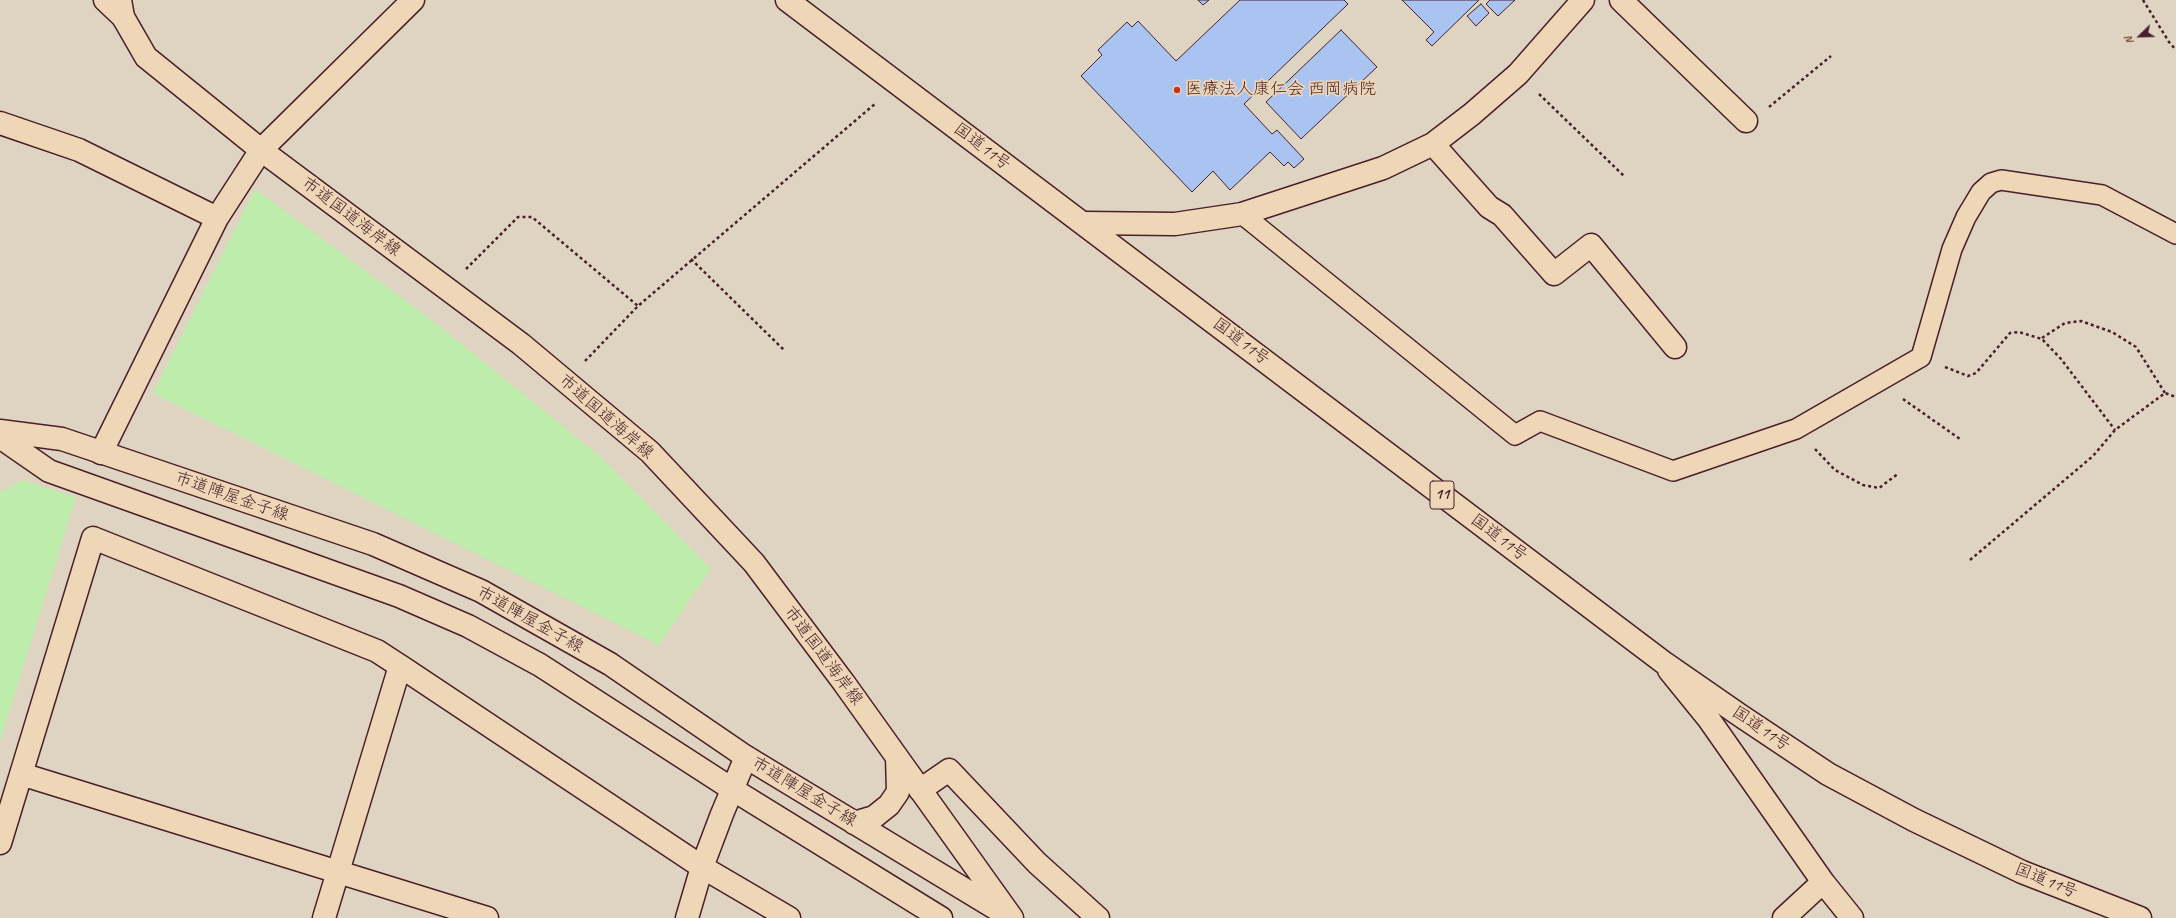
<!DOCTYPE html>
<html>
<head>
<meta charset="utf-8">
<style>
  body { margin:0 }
  #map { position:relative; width:2176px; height:918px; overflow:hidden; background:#dfd3c2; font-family:Caveat,sans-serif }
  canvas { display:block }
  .north { position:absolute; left:2120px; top:16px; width:40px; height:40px; -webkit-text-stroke:3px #edd7b6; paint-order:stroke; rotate:247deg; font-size:11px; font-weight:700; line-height:16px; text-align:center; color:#4a1f2b }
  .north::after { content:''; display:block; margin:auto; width:14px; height:18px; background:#4a1f2b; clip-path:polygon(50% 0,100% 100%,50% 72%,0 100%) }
</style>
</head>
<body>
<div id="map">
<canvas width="2176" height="918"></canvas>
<div class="north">N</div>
</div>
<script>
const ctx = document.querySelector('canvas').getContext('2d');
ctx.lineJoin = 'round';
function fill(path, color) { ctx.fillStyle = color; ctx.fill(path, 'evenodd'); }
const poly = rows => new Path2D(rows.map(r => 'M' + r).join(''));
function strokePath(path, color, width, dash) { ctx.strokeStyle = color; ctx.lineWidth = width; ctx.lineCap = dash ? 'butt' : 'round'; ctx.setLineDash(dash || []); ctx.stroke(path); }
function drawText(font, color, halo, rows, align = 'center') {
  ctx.font = font + ' Caveat,"Klee One",sans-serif'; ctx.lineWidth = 3.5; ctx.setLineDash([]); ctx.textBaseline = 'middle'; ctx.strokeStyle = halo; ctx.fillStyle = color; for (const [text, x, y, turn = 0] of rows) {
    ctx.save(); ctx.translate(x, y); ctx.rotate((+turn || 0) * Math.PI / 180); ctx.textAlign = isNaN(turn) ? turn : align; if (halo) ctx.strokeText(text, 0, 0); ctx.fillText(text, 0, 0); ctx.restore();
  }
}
fill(poly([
  [255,189,432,320,601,457,711,569,659,645,153,393],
  [23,480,76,497,0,742,0,492]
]), '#beedab');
const building = poly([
  [1198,0,1209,0,1203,5,1198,0],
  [1240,0,1344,0,1348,4,1244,104,1272,134,1277,130,1304,159,1294,168,1288,162,1284,166,1270,152,1230,190,1213,171,1192,192,1081,76,1102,55,1098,50,1127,22,1132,27,1138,21,1176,61,1240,0],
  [1402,0,1479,0,1432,46,1426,40,1434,32,1402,0],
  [1490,0,1515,0,1498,16,1486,4,1490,0],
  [1481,4,1489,13,1476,26,1467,16,1481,4],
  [1341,30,1377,67,1301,139,1266,102,1341,30]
]);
fill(building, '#a9c4f1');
strokePath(building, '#4a1f2b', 1);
const service = poly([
  [1242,214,1515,435,1540,421,1673,471,1796,429,1921,357,1952,249,1966,217,1981,192,1991,183,2001,180,2102,195,2176,234]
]);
const minor = poly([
  [105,0,123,17],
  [1621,0,1746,121],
  [0,123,79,150,217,218],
  [1433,144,1489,207,1502,215,1554,274,1591,245,1675,347],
  [1084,223,1175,224,1242,214,1383,168,1433,144,1472,114,1518,74,1583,0],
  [101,453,217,218,261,150,413,0],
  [400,666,702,867,789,918],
  [1669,670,1708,718,1823,882,1852,918],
  [21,774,487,918],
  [920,790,949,770,1037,863,1098,918],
  [0,843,93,538,377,651,400,666,324,918],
  [687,918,702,867,722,814,746,757],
  [1784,918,1823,882]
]);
const tertiary = poly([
  [120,0,123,17,146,57,261,150,521,344,650,452,754,563,844,683,1012,918],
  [0,431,62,439,373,544,481,591,610,664,746,757,1005,914],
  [0,437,49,471,399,596,468,626,540,665,732,789,941,918],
  [854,823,874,817,889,805,898,792,897,757]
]);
const trunk = poly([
  [787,0,1663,662,1741,716,1828,774,1914,820,2022,872,2140,918]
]);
strokePath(service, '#4a1f2b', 22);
strokePath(minor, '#4a1f2b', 25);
strokePath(tertiary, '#4a1f2b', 25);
strokePath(trunk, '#4a1f2b', 25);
strokePath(poly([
  [2143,0,2169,42,2176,50],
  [1539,94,1624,176],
  [1769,107,1831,56],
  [691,259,784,350],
  [466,269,518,217,532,217,638,306],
  [2042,338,2065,323,2081,321,2112,332,2136,347,2165,393],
  [585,361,638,306,876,103],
  [1945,367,1968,376,1976,373,2010,333,2019,332,2042,339,2061,359,2115,430],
  [1903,399,1960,439],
  [1815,449,1835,470,1863,485,1879,488,1899,473],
  [1970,560,2093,456,2115,430,2165,393,2176,397]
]), '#4a1f2b', 2.5, [3, 3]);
strokePath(service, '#edd7b6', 19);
strokePath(minor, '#edd7b6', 22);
strokePath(tertiary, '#edd7b6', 22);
strokePath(trunk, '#edd7b6', 22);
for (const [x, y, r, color] of [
  [1177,90,4,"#c8321e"]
]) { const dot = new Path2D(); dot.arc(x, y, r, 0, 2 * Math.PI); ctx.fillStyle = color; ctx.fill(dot); strokePath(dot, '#edd7b6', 1.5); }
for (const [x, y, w] of [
  [1442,495,24]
]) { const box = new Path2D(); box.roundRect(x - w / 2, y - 14, w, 28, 3); ctx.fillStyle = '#edd7b6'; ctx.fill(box); strokePath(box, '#4a1f2b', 1); }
drawText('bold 16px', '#4a1f2b', null, [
  ["11",1442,495]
]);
drawText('17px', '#4a1f2b', '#edd7b6', [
  ["医療法人康仁会 西岡病院",1185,90]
], 'left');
drawText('17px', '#4a1f2b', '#edd7b6', [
  ["国道11号",982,147,37],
  ["市道国道海岸線",351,217,37],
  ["国道11号",1241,342,37],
  ["市道国道海岸線",606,417,41],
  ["市道陣屋金子線",232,497,19],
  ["国道11号",1499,538,37],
  ["市道陣屋金子線",530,620,29],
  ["市道国道海岸線",823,656,53],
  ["国道11号",1761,729,34],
  ["市道陣屋金子線",804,792,31],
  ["国道11号",2046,881,22]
]);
</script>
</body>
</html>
